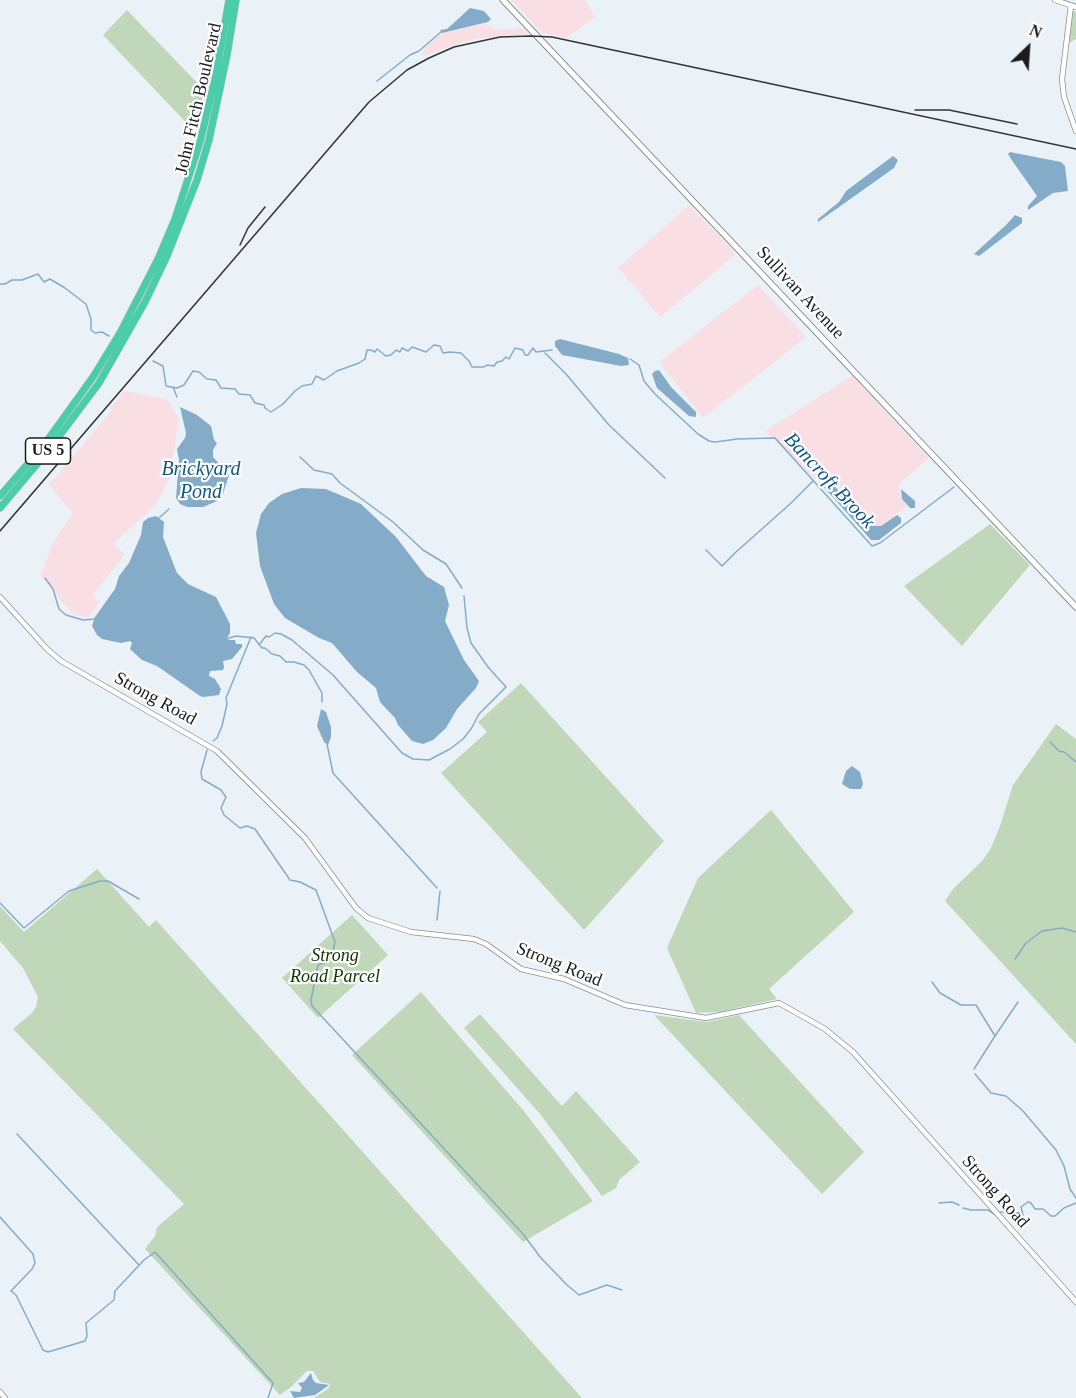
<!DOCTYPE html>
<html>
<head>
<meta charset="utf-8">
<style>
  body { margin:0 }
  #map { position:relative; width:1076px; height:1398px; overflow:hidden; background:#ebf2f7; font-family:"Times New Roman",serif }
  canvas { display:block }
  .north { position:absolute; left:998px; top:18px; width:60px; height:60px; -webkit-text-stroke:4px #fefefe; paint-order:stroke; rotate:25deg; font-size:16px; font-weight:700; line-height:24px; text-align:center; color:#1a1c1e }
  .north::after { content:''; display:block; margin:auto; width:21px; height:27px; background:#1a1c1e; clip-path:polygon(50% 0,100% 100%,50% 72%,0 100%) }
</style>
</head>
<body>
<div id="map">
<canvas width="1076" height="1398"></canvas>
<div class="north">N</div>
</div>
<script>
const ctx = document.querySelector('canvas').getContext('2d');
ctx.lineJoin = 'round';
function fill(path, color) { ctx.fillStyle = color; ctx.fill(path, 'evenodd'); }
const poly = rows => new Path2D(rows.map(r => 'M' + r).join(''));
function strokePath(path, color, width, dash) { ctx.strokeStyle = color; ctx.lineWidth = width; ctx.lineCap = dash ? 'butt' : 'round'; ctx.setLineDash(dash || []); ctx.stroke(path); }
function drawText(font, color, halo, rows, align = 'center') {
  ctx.font = font + ' "Times New Roman",serif'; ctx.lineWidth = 4.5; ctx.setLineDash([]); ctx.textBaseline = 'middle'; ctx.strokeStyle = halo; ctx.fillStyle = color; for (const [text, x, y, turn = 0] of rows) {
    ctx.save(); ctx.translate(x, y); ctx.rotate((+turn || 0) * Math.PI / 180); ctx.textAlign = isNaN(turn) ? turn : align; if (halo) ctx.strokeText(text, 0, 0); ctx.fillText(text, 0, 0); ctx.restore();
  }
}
fill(poly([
  [511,0,585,0,595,17,566,38,542,33],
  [486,24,498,30,524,28,531,34,474,39,424,56,422,54,429,44,443,33],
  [689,205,735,252,733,257,660,317,618,268],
  [758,285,806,337,703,418,659,362],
  [852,376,929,458,899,484,900,496,907,506,877,529,832,480,815,479,765,431],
  [124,391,167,399,179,418,170,478,155,506,113,544,125,554,93,595,100,602,88,617,73,615,41,576,51,546,73,513,49,485,112,410,110,408]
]), '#f9dfe4');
fill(poly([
  [127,10,205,91,195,132,103,35],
  [1072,11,1076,12,1076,39,1069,43],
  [990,524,1030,565,962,646,904,586],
  [521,683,664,841,584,930,441,773,487,732,478,722],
  [1056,724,1076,739,1076,1044,945,901,953,889,982,861,990,850,1000,826,1013,785],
  [771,810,854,912,769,989,777,999,720,1012,696,1013,667,948,698,878],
  [97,869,149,927,156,920,582,1398,314,1398,329,1388,330,1384,320,1382,313,1371,307,1371,291,1387,280,1395,145,1249,155,1236,157,1227,184,1204,13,1029,32,1013,36,1007,38,997,23,968,0,941,0,906,24,932],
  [352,915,388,955,318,1018,282,978],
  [421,992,523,1110,593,1201,523,1242,352,1055],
  [480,1014,562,1106,576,1091,640,1162,619,1180,616,1188,602,1196,540,1114,464,1028],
  [654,1015,707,1022,739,1015,864,1152,822,1194]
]), '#c0d8b9');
fill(poly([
  [470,8,484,11,491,19,488,22,442,33,440,30,447,29],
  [1010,152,1061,162,1065,166,1068,191,1053,193,1028,210,1028,206,1037,196,1011,159,1008,154],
  [893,156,898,160,894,168,818,222,818,219,839,202,846,191],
  [1015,215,1022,218,1022,223,983,253,979,256,974,254,1006,225],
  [560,339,619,354,628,358,629,365,621,366,562,355,555,346,555,341],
  [659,370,671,387,696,412,696,417,689,416,657,388,652,374,655,371],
  [180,407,197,415,211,426,214,440,217,443,213,450,213,457,229,475,223,494,215,502,203,507,187,507,180,504,176,498,179,460,177,449,185,438,186,433],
  [823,480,830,481,870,526,881,526,897,515,901,518,901,523,879,540,871,540,822,485],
  [301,488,326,489,361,504,396,537,426,576,444,587,449,605,445,621,464,660,479,681,476,688,457,709,446,728,433,740,423,744,412,741,398,725,395,718,380,702,376,688,357,672,332,643,319,638,285,618,274,604,260,566,256,533,261,514,269,503,282,494],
  [901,489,915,501,915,508,910,508,902,499],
  [156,516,164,522,163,537,177,573,188,584,216,597,230,624,230,633,227,638,229,640,235,640,236,644,242,644,242,647,232,659,223,661,224,667,223,670,210,671,209,676,215,679,221,689,219,695,203,697,200,696,157,666,142,660,130,649,132,643,130,641,121,643,102,639,97,635,92,626,95,617,115,589,119,576,129,563,141,535,143,522,148,518],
  [321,709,326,712,331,727,331,737,328,745,324,742,317,726],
  [852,766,860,772,863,784,861,789,850,789,842,784,846,771],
  [311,1373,313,1380,316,1383,329,1385,315,1395,294,1398,290,1391,300,1392,302,1388,298,1383,304,1382]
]), '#84acc8');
strokePath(poly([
  [377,81,410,55,419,51,441,32],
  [0,284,5,284,12,280,22,280,38,274,44,282,50,279,65,288,86,304,91,319,91,330,95,333,102,332,109,336],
  [545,353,566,374,609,425,665,478],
  [630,359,639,365,644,381,655,394,698,434,709,441,715,442,737,439,775,438,872,546,880,543,954,487],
  [153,361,163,366,166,386,177,388,184,385,193,371,199,372,207,379,216,380,221,388,235,389,239,394,250,395,255,403,264,405,265,408,271,412,283,404,295,391,302,386,312,384,316,376,324,380,337,371,359,363,365,359,367,350,371,350,375,352,377,349,386,356,391,355,396,350,400,352,402,348,408,351,412,347,426,352,434,345,440,346,443,353,450,352,461,353,469,361,472,367,484,367,487,365,494,366,497,362,502,361,506,357,509,359,515,348,523,350,525,355,528,355,533,348,536,352,552,350],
  [173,387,177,397],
  [300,457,314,470,332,474,340,483,393,522,423,550,446,564,462,588],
  [159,518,169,509],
  [706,550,722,566,736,552,790,504,813,481],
  [45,578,53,589,59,609,66,615,83,620,95,619],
  [226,639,236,636,254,638,262,648,265,648,272,654,280,656,286,662,294,662,304,665,309,670,322,693,322,702],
  [259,645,266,636,269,637,275,633,281,634,292,640,333,675,402,753,413,759,429,760,450,749,463,739,471,729,479,714,506,687,488,667,471,643,467,628,464,596],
  [213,741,217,738,222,726,227,704,226,698,251,637],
  [1050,742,1059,751,1064,752,1076,762],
  [327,744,333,773,437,888],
  [207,750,201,772,202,779,221,790,226,797,221,808,224,815,240,828,247,826,255,829,290,880,300,882,316,890,335,942,332,956,325,963,318,965,311,1000,312,1006,523,1234,541,1258,567,1285,579,1295,607,1285,622,1290],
  [0,903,24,928,69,891,100,881,108,881,139,899],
  [437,920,440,891],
  [1015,959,1026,943,1042,931,1062,928,1076,932],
  [932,982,940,993,961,1005,976,1005,995,1036,974,1069],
  [995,1036,1018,1002],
  [975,1074,991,1093,1006,1096,1023,1111,1056,1150,1064,1166,1070,1189,1076,1198],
  [17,1134,139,1265],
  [939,1203,952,1202,959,1205],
  [963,1208,971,1210,988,1210,996,1215],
  [1000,1212,1007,1212,1021,1217,1023,1215,1021,1207,1028,1202,1031,1203,1035,1209,1043,1209,1051,1216,1055,1216,1064,1208,1076,1203],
  [0,1217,33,1254,35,1263,32,1269,11,1291,16,1295,43,1350,48,1352,85,1341,87,1336,86,1323,114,1300,115,1291,144,1260,155,1252,273,1383,268,1398]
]), '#84acc8', 1.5);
const tertiary = poly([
  [1055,0,1076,7],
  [1071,5,1062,79,1064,97,1076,131],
  [0,597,47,649,61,661,217,751,305,838,356,908,368,918,411,932,474,939,486,944,521,969,564,979,625,1005,706,1018,779,1003,825,1029,853,1052,1076,1302],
  [0,1392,5,1398]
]);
const secondary = poly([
  [503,0,1076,607]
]);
const trunk = poly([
  [0,496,44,445,93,377,120,333,158,259,175,219,200,142,216,75,229,0],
  [0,508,48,451,99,383,145,302,167,256,197,180,209,140,227,55,236,0]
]);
strokePath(tertiary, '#898f94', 6);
strokePath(secondary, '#898f94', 7);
strokePath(trunk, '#cdcdce', 8);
strokePath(tertiary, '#fff', 4.5);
strokePath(secondary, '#fff', 5);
strokePath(trunk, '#4bccaa', 7);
strokePath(poly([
  [915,110,949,110,1017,124],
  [240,245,248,228,265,207],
  [0,531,369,102,407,70,429,58,454,47,500,37,531,36,552,37,1076,149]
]), '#323537', 1.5);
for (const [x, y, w] of [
  [48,451,45]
]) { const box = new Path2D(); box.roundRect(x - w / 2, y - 13, w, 26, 4.5); ctx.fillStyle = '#fefefe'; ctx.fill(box); strokePath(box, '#1a1c1e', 1.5); }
drawText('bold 16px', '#1a1c1e', null, [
  ["US 5",48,451]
]);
drawText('18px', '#1a1c1e', '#fefefe', [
  ["John Fitch Boulevard",199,99,-77],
  ["Sullivan Avenue",800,293,47],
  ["Strong Road",155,699,29],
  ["Strong Road",559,965,22],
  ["Strong Road",995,1192,48]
]);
drawText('italic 18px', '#103501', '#fefefe', [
  ["Strong",335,956],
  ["Road Parcel",335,977]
]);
drawText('italic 20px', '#12577d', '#fefefe', [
  ["Brickyard",201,470],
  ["Pond",201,493],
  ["Bancroft Brook",829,481,47]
]);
</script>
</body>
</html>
